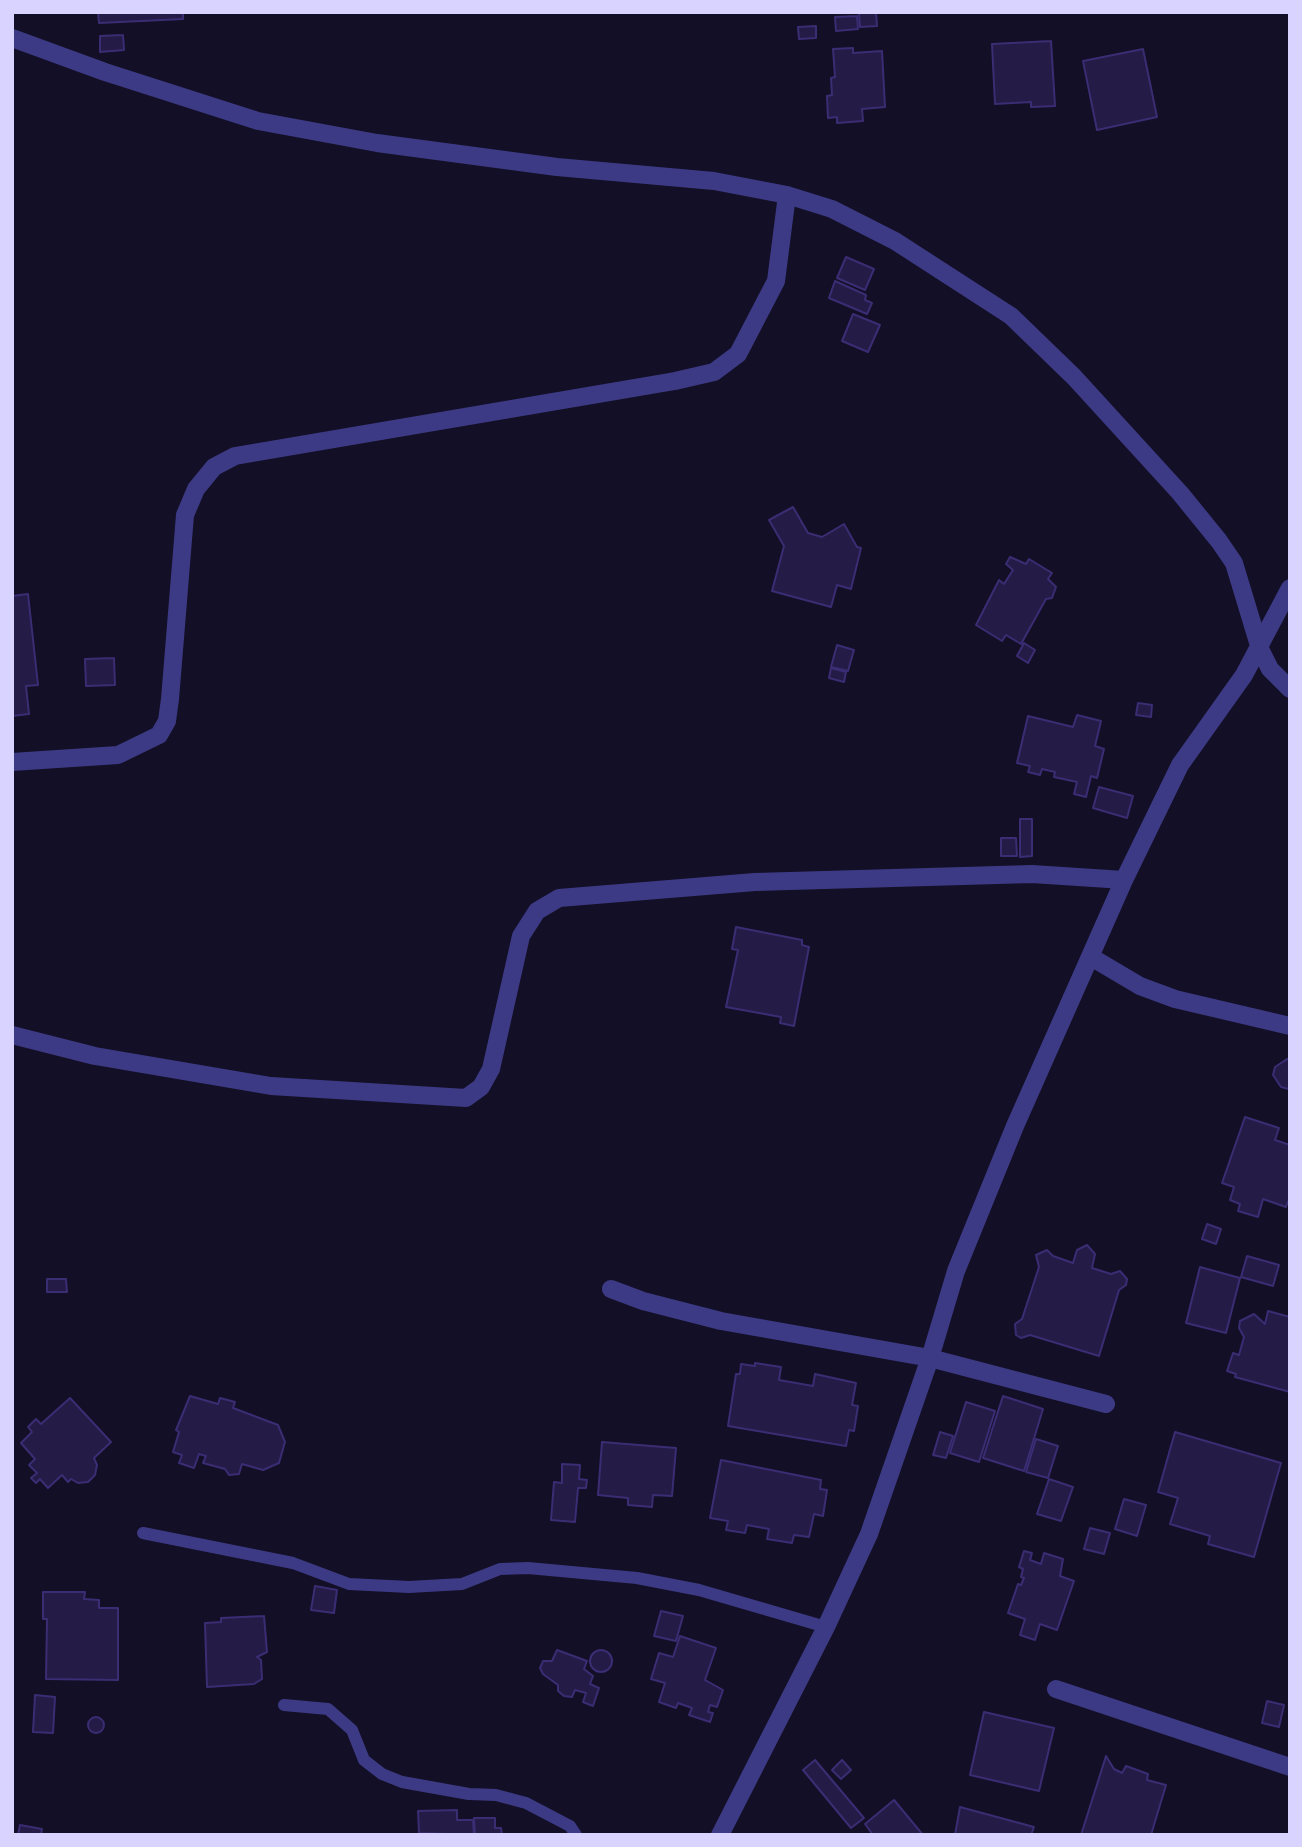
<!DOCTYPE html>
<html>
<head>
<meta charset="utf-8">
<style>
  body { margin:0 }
  #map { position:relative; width:1302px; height:1847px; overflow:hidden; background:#130f26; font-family:"PT Sans",sans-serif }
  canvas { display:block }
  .frame { position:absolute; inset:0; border:14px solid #d9d4ff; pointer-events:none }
</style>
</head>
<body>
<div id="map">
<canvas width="1302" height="1847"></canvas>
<div class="frame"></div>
</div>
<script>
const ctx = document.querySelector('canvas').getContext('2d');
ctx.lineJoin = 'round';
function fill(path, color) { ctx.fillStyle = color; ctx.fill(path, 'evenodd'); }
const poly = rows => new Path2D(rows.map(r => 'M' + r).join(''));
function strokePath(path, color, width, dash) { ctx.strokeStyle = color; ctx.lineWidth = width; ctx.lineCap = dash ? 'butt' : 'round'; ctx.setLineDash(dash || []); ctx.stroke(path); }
const building = poly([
  [98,12,183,12,183,19,99,23,98,12],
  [859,12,876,12,877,26,860,27,859,12],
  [857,16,858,29,836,31,835,17,857,16],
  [816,26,816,38,799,39,798,27,816,26],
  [123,35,124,50,100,52,100,36,123,35],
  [1051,41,1055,106,1031,107,1031,102,995,104,992,44,1051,41],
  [853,48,853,53,882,51,885,107,862,109,863,121,837,123,837,117,828,118,827,96,832,95,831,78,835,77,833,49,853,48],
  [1143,49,1157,117,1097,130,1083,61,1143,49],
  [846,257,874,269,865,290,837,278,846,257],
  [835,281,866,295,865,300,872,303,867,314,829,298,835,281],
  [853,314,880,325,868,352,842,341,853,314],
  [793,507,808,533,822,537,844,524,857,547,861,548,851,589,837,585,831,607,772,591,784,546,769,520,793,507],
  [1010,557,1026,564,1029,559,1052,573,1048,579,1056,587,1052,598,1046,599,1021,644,1006,635,1002,641,976,625,999,580,1004,584,1013,570,1006,564,1010,557],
  [28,594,38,685,26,686,29,714,12,716,12,596,28,594],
  [1024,643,1035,650,1028,663,1017,656,1024,643],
  [837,645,854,650,848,671,831,667,837,645],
  [114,658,115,685,86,686,85,659,114,658],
  [831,668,846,672,844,682,829,678,831,668],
  [1138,703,1152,705,1151,717,1136,715,1138,703],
  [1077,715,1101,721,1095,746,1104,749,1097,778,1091,776,1086,797,1074,794,1077,782,1054,777,1055,772,1042,769,1040,775,1028,772,1030,766,1017,763,1028,716,1073,727,1077,715],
  [1099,787,1133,796,1127,818,1093,808,1099,787],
  [1020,819,1032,819,1032,856,1020,857,1020,819],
  [1001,838,1016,838,1017,856,1001,856,1001,838],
  [736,927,802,940,802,945,809,947,794,1026,780,1023,781,1017,726,1007,738,950,732,949,736,927],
  [1287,1059,1290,1060,1289,1089,1281,1087,1273,1075,1275,1067,1287,1059],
  [1245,1117,1279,1128,1275,1140,1290,1145,1290,1196,1286,1207,1263,1199,1258,1217,1238,1211,1240,1204,1230,1200,1234,1187,1222,1183,1245,1117],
  [1207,1224,1221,1229,1216,1244,1202,1239,1207,1224],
  [1087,1245,1095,1254,1092,1268,1111,1274,1120,1271,1127,1279,1126,1285,1119,1290,1099,1356,1030,1335,1021,1338,1016,1335,1015,1324,1022,1319,1039,1267,1036,1255,1047,1250,1053,1256,1073,1263,1077,1250,1087,1245],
  [1247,1256,1279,1265,1273,1286,1241,1277,1247,1256],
  [1200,1267,1240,1278,1226,1333,1186,1323,1200,1267],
  [47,1279,66,1279,67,1292,47,1292,47,1279],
  [1268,1311,1290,1317,1290,1392,1235,1377,1236,1374,1227,1371,1233,1353,1239,1355,1244,1337,1239,1328,1240,1321,1254,1314,1265,1324,1268,1311],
  [755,1363,781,1367,779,1380,813,1386,815,1374,856,1383,852,1405,858,1406,854,1431,849,1430,846,1446,728,1426,736,1374,740,1374,741,1364,755,1366,755,1363],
  [190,1396,218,1404,220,1398,235,1402,233,1408,278,1425,285,1442,279,1463,263,1470,242,1464,239,1474,229,1475,225,1469,203,1463,206,1456,199,1454,194,1468,179,1463,182,1455,173,1452,179,1432,176,1430,190,1396],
  [1003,1396,1043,1409,1024,1471,983,1458,1003,1396],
  [70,1398,111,1442,94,1458,97,1465,95,1475,88,1482,78,1483,71,1479,68,1482,62,1475,48,1488,40,1479,36,1483,31,1478,37,1473,29,1465,35,1459,21,1443,32,1432,28,1427,36,1419,41,1424,70,1398],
  [966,1402,995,1411,979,1462,950,1453,966,1402],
  [940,1432,953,1436,946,1458,933,1455,940,1432],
  [1175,1432,1281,1463,1254,1557,1208,1544,1210,1536,1170,1524,1178,1498,1158,1492,1175,1432],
  [1036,1439,1058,1446,1048,1478,1026,1472,1036,1439],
  [602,1442,676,1448,672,1496,653,1495,652,1507,628,1505,628,1498,598,1495,602,1442],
  [721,1460,821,1480,820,1489,827,1490,823,1516,814,1514,809,1537,794,1535,792,1543,767,1539,769,1529,747,1525,745,1533,726,1530,728,1521,710,1518,721,1460],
  [562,1464,580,1465,579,1479,587,1480,586,1488,578,1488,575,1522,551,1520,554,1482,562,1483,562,1464],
  [1049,1479,1073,1487,1061,1521,1037,1514,1049,1479],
  [1124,1499,1146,1505,1137,1536,1115,1529,1124,1499],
  [1090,1528,1110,1533,1104,1554,1084,1549,1090,1528],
  [1024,1551,1032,1553,1030,1560,1041,1564,1044,1553,1063,1559,1060,1576,1074,1581,1057,1630,1040,1624,1035,1640,1020,1635,1025,1619,1008,1613,1018,1584,1021,1585,1024,1578,1021,1577,1023,1569,1019,1567,1024,1551],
  [315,1586,337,1590,334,1613,311,1610,315,1586],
  [43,1592,85,1592,84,1599,99,1600,99,1608,118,1608,118,1680,46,1679,47,1619,43,1619,43,1592],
  [661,1611,683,1616,676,1641,654,1636,661,1611],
  [264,1616,267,1652,257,1657,261,1660,262,1679,254,1684,207,1687,205,1623,221,1622,221,1618,264,1616],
  [680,1636,716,1648,705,1680,723,1690,717,1707,710,1705,708,1712,713,1713,710,1722,689,1715,692,1708,678,1703,676,1708,659,1702,665,1683,651,1679,659,1653,673,1657,680,1636],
  [557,1650,587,1661,584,1669,593,1676,590,1684,599,1688,593,1706,583,1702,586,1693,575,1690,572,1697,564,1696,558,1691,558,1685,543,1674,540,1668,543,1661,552,1661,557,1650],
  '590 1661a11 11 0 1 1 22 0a11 11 0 1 1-22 0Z',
  [35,1695,55,1697,53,1733,33,1732,35,1695],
  [1267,1701,1284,1705,1279,1727,1262,1723,1267,1701],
  [984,1712,1054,1728,1039,1791,970,1775,984,1712],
  '88 1725a8 8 0 1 1 16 0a8 8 0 1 1-16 0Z',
  [1106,1756,1114,1769,1122,1773,1126,1766,1148,1774,1147,1780,1166,1785,1151,1835,1081,1835,1106,1756],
  [815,1760,864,1818,851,1828,803,1770,815,1760],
  [842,1760,851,1770,841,1779,832,1770,842,1760],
  [894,1800,923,1835,873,1835,865,1824,894,1800],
  [960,1807,1034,1827,1031,1835,955,1835,960,1807],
  [457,1810,457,1820,473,1820,474,1835,419,1833,418,1811,457,1810],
  [474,1818,495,1818,495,1828,501,1828,502,1835,475,1835,474,1818],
  [20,1825,42,1829,41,1835,18,1835,20,1825]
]);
fill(building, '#241b47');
strokePath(building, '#3b2d73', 2);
strokePath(poly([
  [143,1533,293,1563,349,1584,409,1587,462,1584,500,1569,528,1568,637,1578,699,1590,826,1627],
  [284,1705,328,1709,352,1730,364,1760,382,1774,402,1782,469,1794,496,1795,526,1803,570,1826,576,1835]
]), '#3d3a85', 12);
strokePath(poly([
  [12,38,105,72,258,121,377,143,557,167,714,181,787,195,832,209,895,241,1011,316,1074,377,1180,493,1219,541,1234,563,1260,649,1270,669,1290,689],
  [12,762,118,755,159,735,167,721,170,699,185,515,196,489,214,467,235,456,675,381,714,372,738,354,776,281,787,195],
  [1091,957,1140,986,1175,999,1290,1026],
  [12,1035,95,1056,271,1086,466,1098,481,1087,491,1069,521,936,537,911,559,898,755,882,1032,874,1124,880],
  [611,1289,643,1301,721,1321,930,1358,1106,1404],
  [1056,1689,1290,1767],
  [720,1835,826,1627,869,1534,930,1358,956,1271,1015,1126,1124,880,1180,765,1244,675,1290,588]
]), '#3d3a85', 18);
</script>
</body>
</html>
